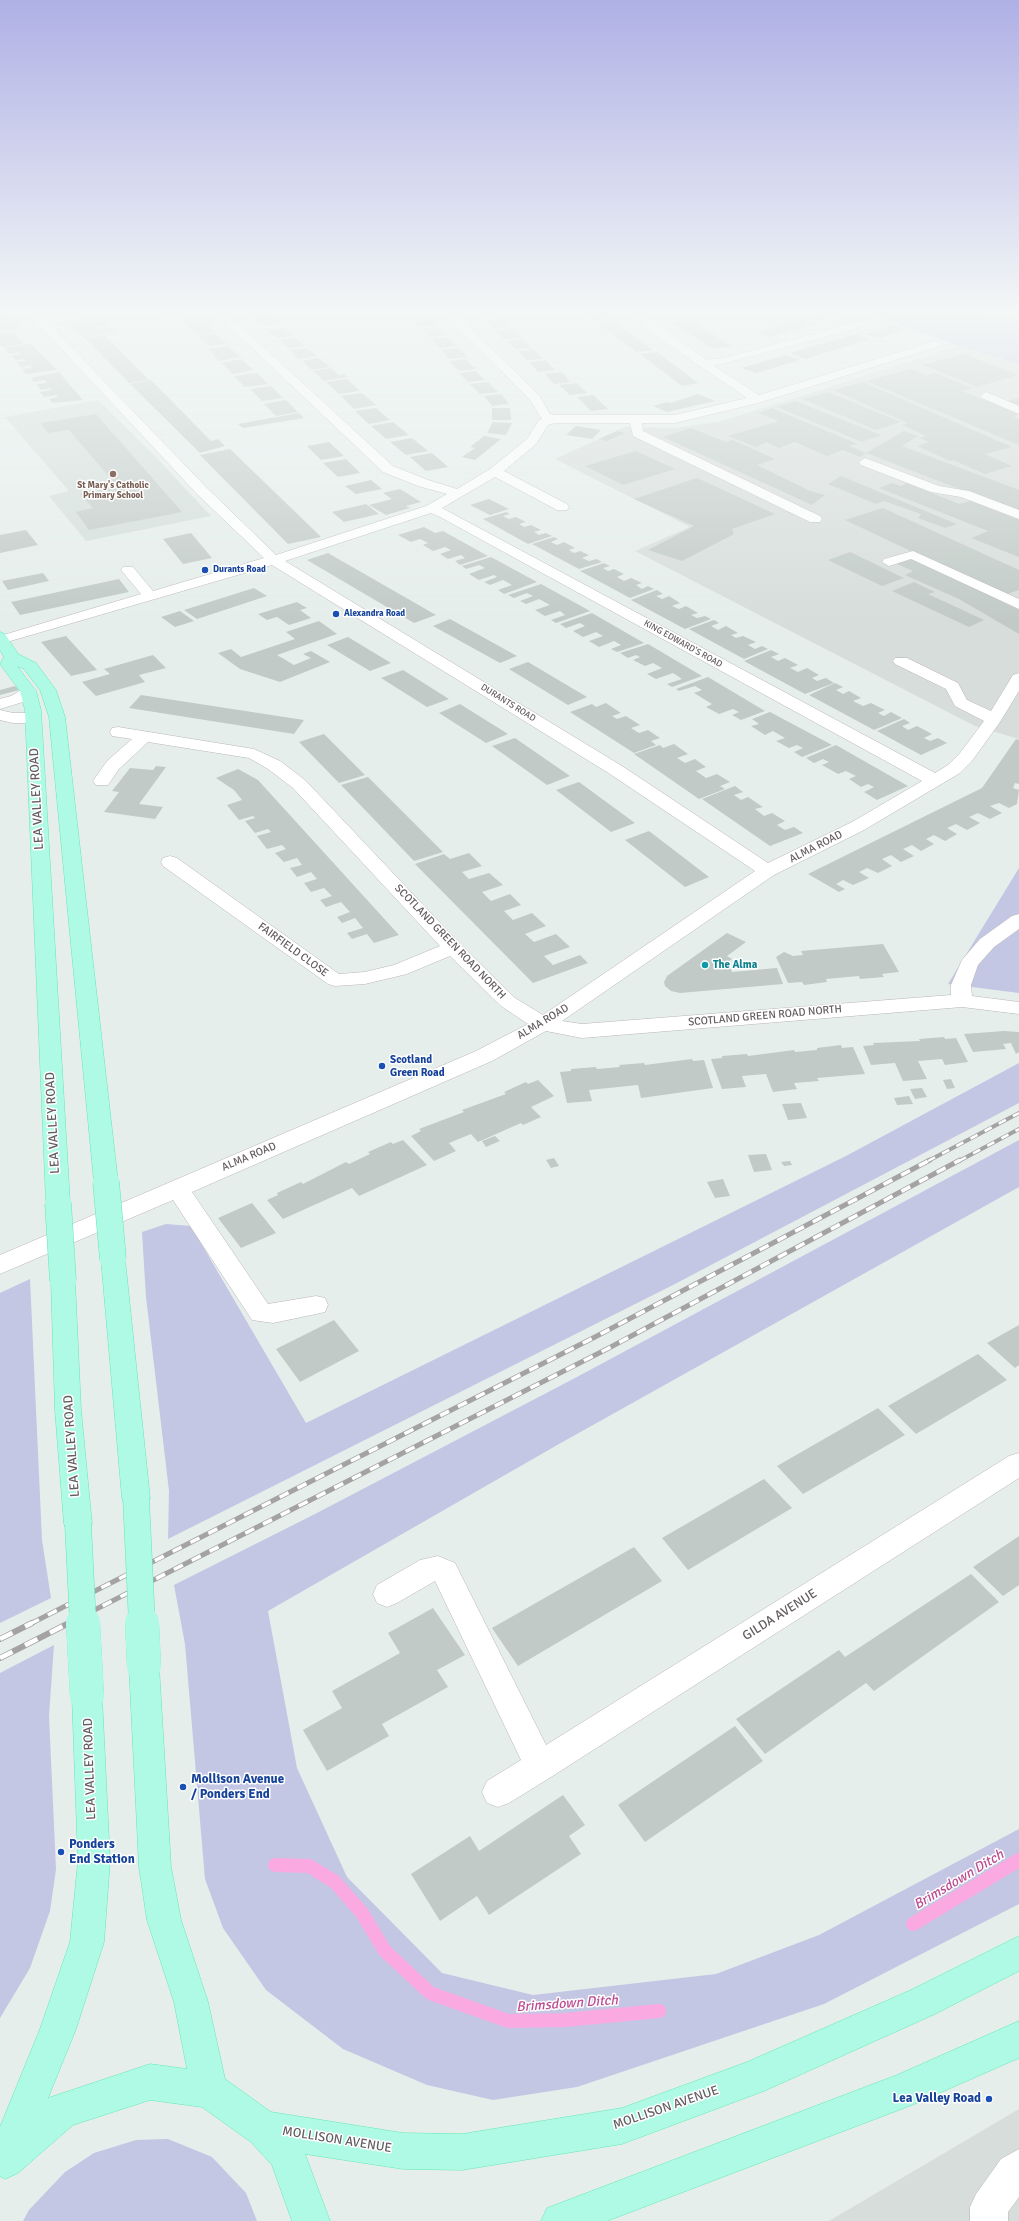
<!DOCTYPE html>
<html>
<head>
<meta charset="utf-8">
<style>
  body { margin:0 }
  canvas { display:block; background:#e5eeeb }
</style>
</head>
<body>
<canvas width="1019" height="2221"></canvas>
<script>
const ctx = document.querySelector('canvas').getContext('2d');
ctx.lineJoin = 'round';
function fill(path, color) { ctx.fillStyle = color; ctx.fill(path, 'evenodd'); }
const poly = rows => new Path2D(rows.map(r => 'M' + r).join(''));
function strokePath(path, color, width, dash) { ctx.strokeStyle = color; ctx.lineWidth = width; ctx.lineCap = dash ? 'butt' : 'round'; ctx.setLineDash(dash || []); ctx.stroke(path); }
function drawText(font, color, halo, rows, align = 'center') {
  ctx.font = font + ' Signika,sans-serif'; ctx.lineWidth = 3; ctx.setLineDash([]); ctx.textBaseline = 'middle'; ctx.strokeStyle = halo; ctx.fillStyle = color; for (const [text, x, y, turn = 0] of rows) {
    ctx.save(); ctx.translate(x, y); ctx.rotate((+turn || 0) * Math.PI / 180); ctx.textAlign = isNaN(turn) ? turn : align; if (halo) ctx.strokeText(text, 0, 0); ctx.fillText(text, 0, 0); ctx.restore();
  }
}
fill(poly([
  [959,346,1019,364,1019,739,975,726,635,551,690,527,555,459,625,427,676,428,722,421],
  [1019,2109,1019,2221,829,2221]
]), '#d7ddda');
fill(poly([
  [98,400,155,456,211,516,86,541,49,496,69,491,5,417]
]), '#d3deda');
fill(poly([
  [861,311,972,311,993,318,1019,321,1019,364,959,346],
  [1019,868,1019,993,948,984],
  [1019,1063,1019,1103,673,1285,168,1539,169,1491,146,1297,142,1232,166,1224,191,1226,306,1423,846,1156],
  [1019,1140,1019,1187,559,1444,268,1611,297,1768,347,1877,442,1973,533,1995,716,1974,819,1935,1019,1829,1019,1904,824,2004,577,2087,493,2100,427,2085,343,2049,266,1990,223,1928,205,1879,185,1644,174,1585,315,1514,575,1378],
  [30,1279,42,1540,51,1598,0,1623,0,1293],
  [54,1645,49,1716,56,1869,50,1911,30,1968,0,2018,0,1673],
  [168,2139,212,2157,246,2193,257,2221,23,2221,29,2210,65,2172,94,2153,136,2140]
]), '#c3c7e4');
strokePath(poly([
  [275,1865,309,1866,335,1882,362,1913,385,1951,430,1993,508,2021,565,2020,659,2011],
  [913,1924,1019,1860]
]), '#faa9e1', 14);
fill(poly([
  [0,311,4,311,20,329,0,331],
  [158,311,192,311,192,313,185,315,157,316],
  [243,311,265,311,281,323,262,326],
  [477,311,493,311,499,317,484,318],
  [587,311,607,311,612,319,593,320],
  [826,311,853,311,818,321,805,317],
  [198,316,216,332,197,335,179,319],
  [428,317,435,325,419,327,411,318],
  [501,318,509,327,493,328,485,320],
  [691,319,731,346,713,349,673,322],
  [803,319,816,324,770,337,757,332],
  [104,320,109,325,96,327,98,329,113,327,116,331,83,338,70,324],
  [615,322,653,350,636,352,598,324],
  [892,325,906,330,879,338,865,334],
  [438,327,446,335,430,337,422,329],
  [284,328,294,336,277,338,267,330],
  [512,328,521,337,504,339,495,330],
  [13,332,24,344,2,347,0,345,0,334],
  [215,333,226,343,209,346,198,336],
  [856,334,870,339,805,359,790,353],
  [104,335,149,380,129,383,85,338],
  [448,337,456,346,439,348,431,339],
  [295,338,305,346,288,348,279,340],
  [523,339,531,348,516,349,507,341],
  [31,344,57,370,26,374,22,369,32,368,30,365,21,367,17,362,26,361,24,359,16,360,11,356,20,354,19,352,9,354,4,348],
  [228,346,240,357,219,361,208,349],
  [307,348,317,356,299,359,289,350],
  [459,348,467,357,449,359,441,350],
  [534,349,543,359,527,360,518,351],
  [657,352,698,383,682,386,640,354],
  [964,354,1018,375,977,387,923,365],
  [786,355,800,360,756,373,741,368],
  [319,358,330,367,312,370,302,361],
  [242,359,253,370,233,374,222,363],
  [466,359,475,369,459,371,449,361],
  [546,360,555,370,538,372,529,362],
  [331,368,339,375,344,374,348,377,324,381,313,371],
  [911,369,926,375,935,373,973,388,962,391,1019,414,1014,417,1019,419,1019,445,866,381],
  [476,371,485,380,468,382,459,373],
  [59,372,83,400,53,403,49,399,58,397,56,395,44,397,40,392,52,390,50,388,41,390,36,384,47,383,45,380,34,382,31,378],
  [562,372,570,382,554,384,545,374],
  [257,373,268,384,245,387,234,376],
  [347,379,360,391,339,394,326,382],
  [151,380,211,441,218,439,225,446,200,453,130,384],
  [488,382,498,392,480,394,470,384],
  [863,382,1012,447,985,454,1012,466,985,474,953,460,950,461,917,446,929,442,919,438,926,436,902,425,908,423,833,390],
  [577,383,587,393,570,395,559,385],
  [271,386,283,398,262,401,250,389],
  [828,392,901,422,876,430,803,399],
  [362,393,376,405,354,409,341,396],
  [501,394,509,404,492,406,484,396],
  [698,394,715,401,667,412,653,406,667,402,671,403],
  [593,395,608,409,591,411,577,397],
  [1019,398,1019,406,1007,401],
  [286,400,298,412,276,416,264,404],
  [795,401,881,435,862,442,777,407],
  [376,408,390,420,369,424,355,411],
  [492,408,510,408,511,420,492,420],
  [772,408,858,444,849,446,866,453,860,457,843,450,827,456,795,442,779,448,767,442,756,447,728,436,779,421,758,413],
  [299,413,304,418,243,428,238,424],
  [96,414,182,512,89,530,76,512,93,508,80,494,118,487,69,430,48,433,41,423],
  [393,422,409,435,386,439,371,426],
  [493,422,512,423,506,435,487,433],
  [576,426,601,430,592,439,566,435],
  [691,428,726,442,733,440,775,459,757,465,810,491,825,495,812,505,663,437],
  [617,431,625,433,607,441,599,439],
  [904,431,918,436,902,446,1019,490,1019,512,866,453],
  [484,436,501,439,475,460,462,457,475,448,470,447],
  [412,438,428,451,406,455,390,442],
  [329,442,344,456,321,460,307,446],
  [230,449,316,532,321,537,288,544,200,455],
  [636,451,675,469,623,485,585,466],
  [432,453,448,467,426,471,410,457],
  [346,459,360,473,338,477,323,463],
  [841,476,957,524,945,528,918,518,921,514,884,501,876,504,828,484],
  [697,478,775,514,732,529,734,534,682,561,648,550,694,526,634,499],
  [371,480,382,489,356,494,345,486],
  [892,483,901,486,907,483,959,504,971,501,1019,520,1019,557,971,538,988,531,879,488],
  [400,489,421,502,406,506,410,508,386,515,369,505,392,499,383,493],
  [489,499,509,509,490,515,470,505],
  [366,504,379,514,344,522,332,512],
  [883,508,1019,570,1019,590,1004,595,845,520],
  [506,512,510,514,503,516,509,519,516,517,526,522,519,524,524,527,531,525,541,530,534,532,539,535,546,533,552,536,528,544,483,519],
  [424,527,435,533,443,531,488,556,460,565,455,561,465,558,461,555,448,559,440,554,451,550,445,547,433,551,423,545,428,543,420,539,411,542,398,535],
  [26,530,38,545,0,553,0,535],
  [191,533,212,558,183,564,163,539],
  [554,537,558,539,551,542,557,545,564,542,575,548,569,550,574,553,580,551,589,555,582,558,589,561,597,559,602,562,579,569,532,544],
  [850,552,904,578,882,586,828,560],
  [328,553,436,615,414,623,307,560],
  [491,557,537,582,504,594,498,590,512,585,503,580,490,585,484,582,497,577,494,575,479,580,469,574,485,568,479,565,466,569,462,566],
  [911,557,1019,610,1019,634,959,599,905,575,913,571,895,563],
  [604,563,610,566,603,568,608,571,614,569,624,574,617,577,624,581,631,578,642,583,636,585,642,589,648,586,654,589,630,598,580,571],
  [43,573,49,581,8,590,2,581],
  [119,579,129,592,20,615,11,602],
  [914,582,935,592,928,594,984,620,969,627,892,591],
  [541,584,590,611,556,623,551,620,565,615,560,611,545,616,535,610,550,605,539,599,526,604,520,601,533,596,527,593,514,598,508,595],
  [254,588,267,596,197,619,184,610],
  [657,590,663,594,656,596,662,599,669,596,680,603,672,606,679,609,686,606,698,613,691,615,697,618,705,616,711,619,685,629,631,600],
  [297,602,307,608,300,610,311,618,289,625,277,617,267,620,258,614],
  [180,611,194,621,175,627,161,617],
  [592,613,644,643,617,652,611,649,621,645,614,641,599,647,589,641,603,636,596,632,583,637,573,631,585,626,580,623,566,628,560,624],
  [450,619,517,656,500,663,433,626],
  [714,620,719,623,711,626,718,630,726,626,738,633,731,635,736,638,743,636,756,642,748,645,755,649,762,646,768,649,744,659,689,629],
  [319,621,337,634,277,655,294,665,311,658,303,654,311,651,330,662,280,682,240,669,218,653,231,649,241,657,295,639,286,632],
  [66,636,97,670,71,676,41,642],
  [348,637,391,663,370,671,327,645],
  [648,644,702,676,672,687,667,684,682,679,673,673,656,679,647,674,662,668,653,663,645,666,633,660,640,657,636,655,628,658,620,653],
  [771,650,779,654,771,657,778,661,785,658,798,665,790,668,798,672,807,668,819,675,812,678,817,681,826,678,834,683,805,694,744,661],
  [153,655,166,668,139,675,145,682,96,696,82,682,110,674,104,669],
  [528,662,587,697,568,705,509,669],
  [403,670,449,699,427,707,381,678],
  [708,677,765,711,741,720,732,715,739,712,733,709,719,714,706,707,712,704,694,693,702,690,695,686,679,691,676,689],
  [835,683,843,687,836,690,843,694,849,691,861,698,853,701,863,706,871,703,885,710,878,713,884,716,891,712,902,718,874,730,809,695],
  [15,686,19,690,0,695,0,690],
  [141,695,304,720,294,734,129,708],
  [606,703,621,713,612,716,617,719,626,716,640,725,631,728,639,733,648,730,660,738,651,741,656,745,634,753,570,712,592,704,596,707],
  [460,704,508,734,486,743,439,713],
  [770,712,832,745,802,757,794,752,803,748,797,745,789,748,776,741,785,738,773,731,765,735,751,726,759,724,752,719],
  [904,719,910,723,902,726,908,730,917,726,932,734,924,738,930,741,938,738,947,743,921,755,877,731],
  [324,734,365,775,339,783,299,742],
  [515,738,570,776,547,785,492,746],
  [1016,739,1019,740,1019,784,1015,783,1013,788,1019,790,1017,804,1009,808,999,803,990,806,1002,813,990,819,978,813,969,817,980,823,967,830,956,824,947,828,957,834,945,841,934,835,926,839,934,844,921,851,912,845,903,849,914,856,901,862,891,855,882,859,892,866,878,873,867,868,859,872,869,878,853,885,843,880,836,884,845,889,839,892,808,874,982,788],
  [674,744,688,754,677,758,685,763,695,759,706,767,696,771,706,778,717,774,730,782,720,786,725,789,699,799,634,754,660,745,663,748],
  [836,745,908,786,877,800,864,792,874,787,868,784,861,787,849,779,856,776,846,771,838,774,822,765,829,762,823,759,814,763,806,758],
  [156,766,166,767,139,804,163,807,155,819,104,812,119,792,112,791,130,768,153,770],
  [238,769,258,780,399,935,374,943,367,934,352,939,347,933,363,928,355,918,342,923,337,917,350,912,341,902,326,907,320,900,332,896,324,888,311,892,304,883,317,879,311,872,297,877,290,868,302,865,297,858,284,862,275,853,286,849,282,845,267,849,257,836,271,832,268,829,255,833,245,821,255,818,253,816,239,820,227,805,242,800,234,790,216,778],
  [368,777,443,852,414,861,341,785],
  [579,782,635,823,611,832,556,790],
  [735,786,743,792,734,795,741,800,748,797,763,807,755,809,764,816,772,813,785,821,777,825,785,830,794,827,803,833,770,846,702,799],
  [649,831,709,877,685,887,625,840],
  [469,853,482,866,462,872,469,879,489,873,503,885,482,892,491,901,510,894,521,905,504,911,513,920,532,913,546,926,525,934,534,942,556,934,570,947,544,956,553,965,580,955,588,963,533,983,415,864,444,854,450,859],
  [727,933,746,942,727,956,732,959,728,962,732,972,777,968,783,984,680,993,671,991,665,986,664,982,667,976],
  [883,944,899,972,882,974,884,977,860,979,859,976,826,979,827,982,804,985,802,982,788,983,776,957,784,952,793,956,803,955,801,951],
  [1004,1031,1019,1032,1019,1052,1016,1054,1011,1043,1003,1044,1006,1049,973,1052,964,1034],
  [944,1037,945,1039,956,1038,968,1062,945,1065,942,1059,918,1061,927,1079,903,1081,895,1063,871,1065,863,1046,874,1045,873,1043,920,1041,919,1039],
  [841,1045,842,1048,853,1047,865,1074,817,1078,819,1081,794,1083,797,1089,773,1092,766,1074,742,1076,746,1087,722,1089,711,1059,722,1058,722,1056,747,1054,748,1056,794,1050,795,1052,817,1050,817,1048],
  [692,1059,693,1061,704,1060,713,1088,641,1098,638,1085,589,1090,592,1101,567,1103,560,1072,571,1071,571,1069,596,1067,597,1069,620,1067,619,1065,644,1063,645,1065],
  [951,1079,955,1088,947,1089,943,1080],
  [538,1080,554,1096,531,1107,541,1117,523,1125,521,1123,478,1142,471,1134,449,1143,456,1151,434,1161,411,1136,421,1131,419,1129,464,1112,462,1110,506,1094,504,1092,526,1082,528,1084],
  [922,1088,927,1097,915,1099,910,1089],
  [909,1096,913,1104,897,1105,894,1098],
  [801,1103,807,1118,788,1120,782,1104],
  [495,1136,500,1141,486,1147,482,1141],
  [403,1140,427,1165,359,1196,352,1188,283,1219,267,1200,278,1195,277,1193,301,1182,303,1184,346,1162,349,1164,370,1154,368,1152,391,1142,393,1144],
  [766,1154,772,1170,754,1172,748,1155],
  [554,1158,559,1166,551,1168,546,1160],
  [790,1161,792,1165,784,1166,781,1162],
  [723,1179,730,1196,715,1198,707,1182],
  [252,1203,276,1233,241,1248,218,1218],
  [334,1320,359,1351,300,1382,276,1349],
  [1019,1325,1019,1365,1015,1368,987,1343],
  [978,1354,1007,1380,916,1434,888,1406],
  [878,1408,905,1435,803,1494,777,1466],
  [764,1479,792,1508,688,1570,662,1538],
  [1019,1536,1019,1585,1003,1596,973,1567],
  [634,1547,662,1581,518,1666,492,1628],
  [971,1574,999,1602,874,1691,866,1683,765,1754,736,1719,839,1650,845,1657],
  [433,1608,465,1655,437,1670,448,1687,382,1724,389,1736,327,1771,303,1730,342,1708,332,1691,400,1653,388,1633],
  [735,1726,763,1761,645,1842,618,1805],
  [563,1795,585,1825,569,1836,581,1854,489,1915,477,1896,440,1921,411,1874,470,1836,479,1851]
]), '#c1cac6');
const minor = poly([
  [26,311,37,311,44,319,86,311,108,311,103,314,49,324,207,488,276,555,426,506,447,494,418,486,383,472,213,311,224,311,393,466,428,480,457,489,490,469,527,439,539,420,542,419,530,400,442,311,453,311,539,395,550,414,554,415,675,415,747,398,666,343,627,311,639,311,706,360,724,358,861,321,866,324,865,326,714,366,759,395,932,342,940,342,942,344,940,346,762,402,675,423,642,423,643,431,820,516,822,519,820,522,810,522,633,436,630,423,555,423,548,425,536,444,504,471,567,504,569,507,567,510,557,510,495,477,442,508,935,773,948,765,960,753,984,721,955,706,946,689,895,664,893,661,895,658,907,658,958,683,967,700,991,711,1013,675,1019,673,1019,691,1000,722,972,761,960,773,864,830,774,875,562,1021,582,1024,951,995,951,985,962,960,980,939,1012,916,1019,914,1019,929,994,947,978,965,971,985,972,996,1019,1002,1019,1014,962,1007,582,1038,546,1031,492,1061,192,1192,268,1304,316,1296,325,1298,328,1305,325,1312,316,1314,273,1323,252,1320,173,1200,0,1274,0,1255,476,1051,528,1024,501,1006,450,956,407,974,365,984,335,986,328,984,163,866,161,862,163,858,170,856,177,858,339,974,365,972,394,965,440,946,293,788,268,769,249,758,148,742,119,769,108,785,96,785,93,781,107,761,132,739,112,736,110,732,112,728,118,727,254,749,280,761,305,780,460,944,515,998,543,1015,755,871,610,774,272,565,0,644,0,636,141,594,121,570,123,567,133,567,153,591,264,558,197,494,26,311],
  [431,513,440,517,922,781,852,822,768,863,622,766,285,561,431,513],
  [986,392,1019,406,1019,414,982,398,980,396,986,392],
  [865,458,939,486,969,491,1019,510,1019,519,961,497,931,492,861,465,859,462,865,458],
  [913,551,1019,599,1019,609,911,559,889,566,882,562,884,559,913,551],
  [28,686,34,688,36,691,34,694,23,702,0,709,0,699,11,696,28,686],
  [0,710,13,713,32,713,38,715,40,718,38,721,32,723,13,723,0,720,0,710],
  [1019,1453,1019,1478,551,1777,509,1803,498,1807,487,1803,482,1792,487,1781,521,1760,435,1581,397,1603,387,1607,377,1603,373,1594,377,1585,420,1560,438,1556,455,1563,546,1745,1009,1456,1019,1453],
  [1019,2149,1019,2197,1008,2212,1008,2221,970,2221,970,2207,976,2194,1001,2159,1019,2149]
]);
const major = poly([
  [0,632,5,634,18,654,36,663,56,690,65,717,118,1182,114,1188,106,1190,98,1188,94,1182,49,717,40,690,24,669,17,666,36,691,41,710,70,1203,66,1209,58,1211,50,1209,46,1203,25,710,20,691,0,664,4,657,0,650,0,632],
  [113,1250,122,1253,125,1259,150,1498,146,1506,136,1510,126,1506,122,1498,101,1259,104,1253,113,1250],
  [63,1272,72,1275,75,1281,81,1410,92,1524,88,1532,78,1536,68,1532,64,1524,55,1410,51,1281,54,1275,63,1272],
  [144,1652,155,1656,159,1666,171,1867,181,1920,208,2002,225,2079,271,2112,403,2133,462,2134,622,2108,747,2062,911,1990,1019,1936,1019,1971,935,2014,764,2091,622,2144,462,2170,403,2169,305,2154,330,2221,292,2221,272,2165,251,2142,202,2107,150,2100,73,2125,18,2173,5,2179,0,2176,0,2127,40,2029,70,1942,78,1861,72,1696,76,1686,87,1682,98,1686,102,1696,110,1861,104,1942,76,2029,48,2098,150,2064,187,2069,174,2002,147,1920,139,1867,129,1666,133,1656,144,1652],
  [1019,2021,1019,2058,912,2105,607,2221,541,2221,547,2208,897,2075,1019,2021]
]);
strokePath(minor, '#bbb5b8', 1);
strokePath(major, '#63e9b2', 1);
fill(minor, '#fff');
fill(major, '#aefae4');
const railFar2 = poly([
  [928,1161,1019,1113],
  [959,1161,1019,1129]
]);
const railFar1 = poly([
  [30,1624,595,1337,930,1160],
  [67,1624,607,1349,960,1160]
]);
const rail = poly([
  [0,1639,32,1623],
  [0,1658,69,1623]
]);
strokePath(railFar2, '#a5a2a4', 4);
strokePath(railFar1, '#a5a2a4', 5);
strokePath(rail, '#a5a2a4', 6);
strokePath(railFar2, '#fff', 2.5, [8]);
strokePath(railFar1, '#fff', 3.5, [10]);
strokePath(rail, '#fff', 4.5, [14]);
const majorBridgeFar1 = poly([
  [106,1182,113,1259],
  [58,1203,63,1281],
  [136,1498,142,1624],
  [78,1524,83,1624]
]);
const majorBridge = poly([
  [83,1623,87,1696],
  [142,1623,144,1666]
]);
strokePath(majorBridgeFar1, '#63e9b2', 27, []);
strokePath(majorBridge, '#63e9b2', 34, []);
strokePath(majorBridgeFar1, '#aefae4', 26);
strokePath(majorBridge, '#aefae4', 34);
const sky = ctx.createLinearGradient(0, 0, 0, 622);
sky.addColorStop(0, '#afb0e5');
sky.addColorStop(0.5, '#f3f7f6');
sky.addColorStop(1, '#f3f7f600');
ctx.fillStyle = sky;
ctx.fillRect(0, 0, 1019, 622);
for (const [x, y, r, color] of [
  [113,474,4,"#8d6e63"],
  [205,570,4,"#1a4fb4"],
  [336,614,4,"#1a4fb4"],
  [705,965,4,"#0f9aa8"],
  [382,1066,4,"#1a4fb4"],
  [183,1787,4,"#1a4fb4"],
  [61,1852,4,"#1a4fb4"],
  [989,2099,4,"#1a4fb4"]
]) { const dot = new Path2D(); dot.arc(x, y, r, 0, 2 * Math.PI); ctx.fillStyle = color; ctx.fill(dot); strokePath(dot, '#fff', 1.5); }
drawText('bold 9px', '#785e54', '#fff', [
  ["St Mary's Catholic",113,486],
  ["Primary School",113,496]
]);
drawText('bold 9px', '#164399', '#fff', [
  ["Durants Road",213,570],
  ["Alexandra Road",344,614]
], 'left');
drawText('9px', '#645d61', '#fff', [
  ["KING EDWARD'S ROAD",683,644,29],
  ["DURANTS ROAD",508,703,32]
]);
drawText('11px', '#645d61', '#fff', [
  ["ALMA ROAD",816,847,-27],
  ["SCOTLAND GREEN ROAD NORTH",450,942,46],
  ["FAIRFIELD CLOSE",293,950,36],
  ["SCOTLAND GREEN ROAD NORTH",765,1016,-5],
  ["ALMA ROAD",543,1022,-31],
  ["ALMA ROAD",249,1157,-23]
]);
drawText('bold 11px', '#0d838f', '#fff', [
  ["The Alma",713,965]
], 'left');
drawText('bold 11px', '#164399', '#fff', [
  ["Scotland",390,1060],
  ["Green Road",390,1073]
], 'left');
drawText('13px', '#645d61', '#fff', [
  ["LEA VALLEY ROAD",37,799,-93],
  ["LEA VALLEY ROAD",53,1123,-93],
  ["LEA VALLEY ROAD",72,1446,-94],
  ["GILDA AVENUE",780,1615,-32],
  ["LEA VALLEY ROAD",90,1769,-92],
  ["MOLLISON AVENUE",666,2108,-19],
  ["MOLLISON AVENUE",337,2140,9]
]);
drawText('bold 13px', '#164399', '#fff', [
  ["Mollison Avenue",191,1780],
  ["/ Ponders End",191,1795],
  ["Ponders",69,1845],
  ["End Station",69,1860],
  ["Lea Valley Road",981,2099,"right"]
], 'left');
drawText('italic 14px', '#bd4d92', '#fff', [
  ["Brimsdown Ditch",959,1880,-31],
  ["Brimsdown Ditch",567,2004,-4]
]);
</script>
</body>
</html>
